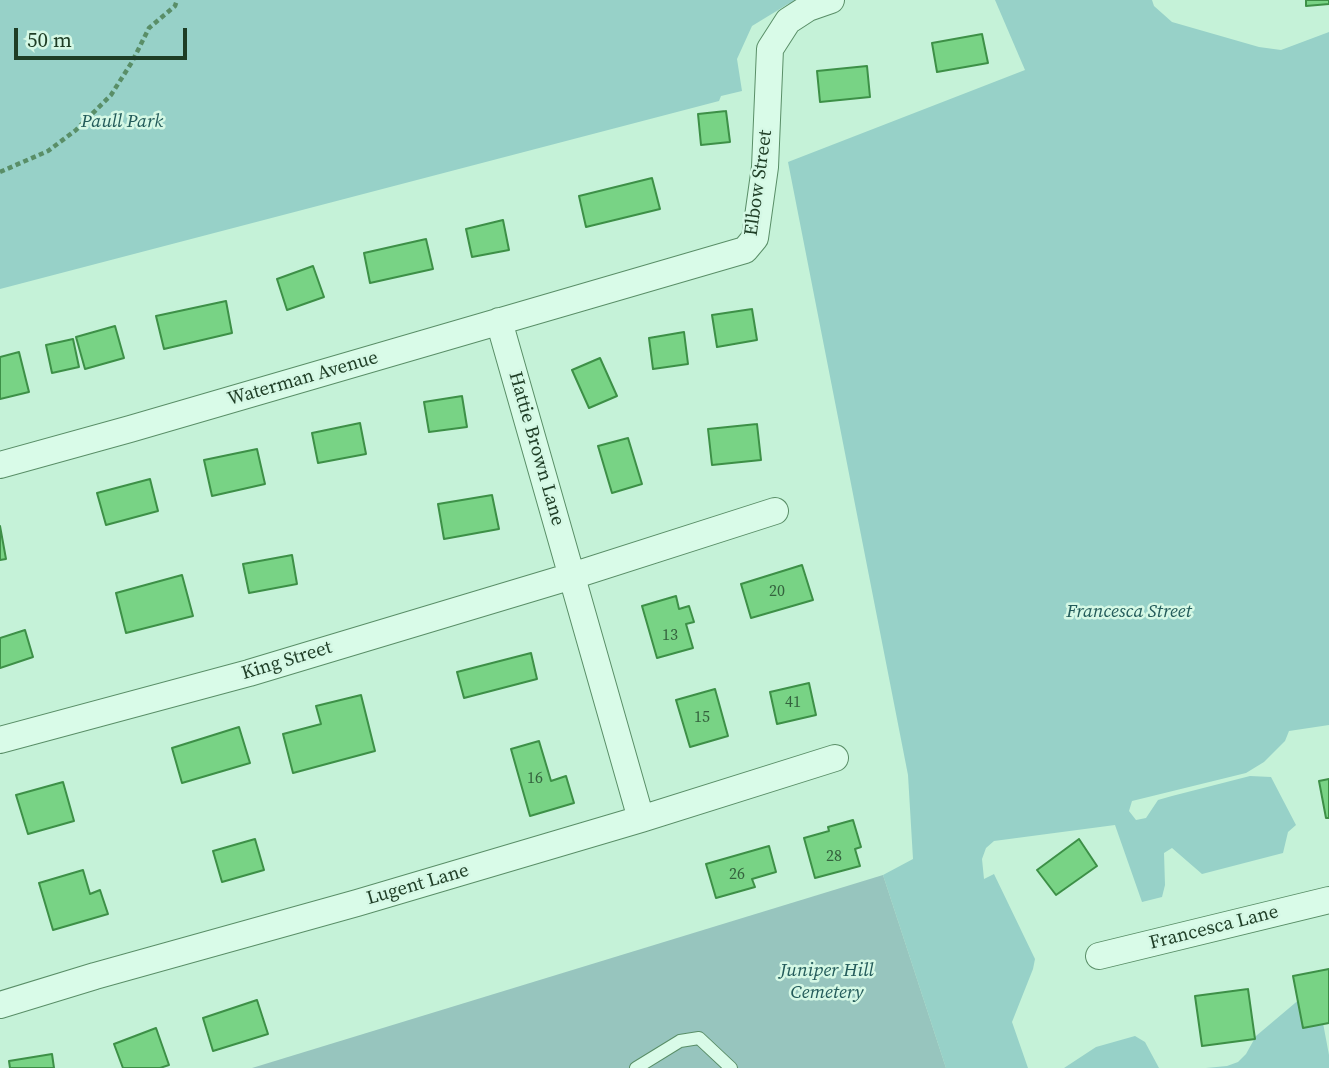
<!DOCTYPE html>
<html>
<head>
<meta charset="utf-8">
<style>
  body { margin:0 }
  #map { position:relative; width:1329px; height:1068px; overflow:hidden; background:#c5f2d8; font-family:"Source Serif 4",serif }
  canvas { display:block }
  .scale { position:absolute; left:14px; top:28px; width:173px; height:32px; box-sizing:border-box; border:4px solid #1e3d25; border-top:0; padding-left:9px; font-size:21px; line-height:24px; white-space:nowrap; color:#1e3d25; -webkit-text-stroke:5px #d5f8e5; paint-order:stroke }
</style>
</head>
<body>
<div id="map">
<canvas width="1329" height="1068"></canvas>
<div class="scale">50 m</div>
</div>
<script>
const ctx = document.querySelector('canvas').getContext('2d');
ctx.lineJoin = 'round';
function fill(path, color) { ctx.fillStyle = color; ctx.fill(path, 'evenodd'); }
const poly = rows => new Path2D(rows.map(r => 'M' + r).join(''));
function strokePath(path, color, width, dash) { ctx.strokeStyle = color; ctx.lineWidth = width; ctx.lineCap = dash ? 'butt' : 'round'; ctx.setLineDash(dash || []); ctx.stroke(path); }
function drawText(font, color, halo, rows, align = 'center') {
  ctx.font = font + ' "Source Serif 4",serif'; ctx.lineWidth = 5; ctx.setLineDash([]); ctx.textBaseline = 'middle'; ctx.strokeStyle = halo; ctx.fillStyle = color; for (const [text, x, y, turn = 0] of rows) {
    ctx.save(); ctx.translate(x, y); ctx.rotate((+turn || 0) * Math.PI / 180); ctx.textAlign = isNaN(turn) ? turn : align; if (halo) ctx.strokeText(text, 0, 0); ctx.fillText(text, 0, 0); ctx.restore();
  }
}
fill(poly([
  [0,0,800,0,788,4,752,26,737,59,742,91,721,96,719,101,0,289],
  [995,0,1152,0,1154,6,1172,22,1259,47,1281,50,1329,32,1329,725,1289,731,1285,741,1264,762,1246,773,1132,801,1129,811,1136,820,1146,818,1158,800,1172,796,1250,776,1271,777,1296,825,1288,832,1283,853,1202,874,1172,848,1164,853,1165,885,1162,897,1142,902,1115,825,994,841,986,848,982,859,984,879,994,874,1035,959,1033,969,1012,1022,1028,1068,946,1068,883,875,913,859,908,775,788,162,1025,70],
  [1301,998,1323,1023,1329,1055,1329,1068,1206,1068,1227,1066,1238,1062,1246,1054,1256,1036],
  [1135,1036,1145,1042,1159,1068,1064,1068,1096,1047]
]), '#97d1c8');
fill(poly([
  [883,875,946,1068,252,1068]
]), '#97c5be');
const building = poly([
  [1306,0,1329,0,1329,4,1306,6,1306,0],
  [982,34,988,63,937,72,932,43,982,34],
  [867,66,870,97,820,102,817,71,867,66],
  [726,111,730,142,701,145,698,114,726,111],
  [652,178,660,209,586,227,579,196,652,178],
  [503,220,509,250,472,257,466,229,503,220],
  [426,239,433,269,370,283,364,253,426,239],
  [313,266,324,297,287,310,277,279,313,266],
  [226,301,232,333,164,349,156,316,226,301],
  [752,309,757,340,717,347,712,315,752,309],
  [115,326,124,358,85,369,76,337,115,326],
  [684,332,688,364,653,369,649,338,684,332],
  [73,339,79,367,52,373,46,345,73,339],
  [19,352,29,392,0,399,0,357,19,352],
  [600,358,617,396,589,408,572,370,600,358],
  [462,396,467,427,429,432,424,402,462,396],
  [360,423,366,454,318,463,312,433,360,423],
  [757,424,761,460,712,465,708,429,757,424],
  [628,438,642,484,612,493,598,446,628,438],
  [257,449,265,484,212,496,204,460,257,449],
  [150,479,158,511,106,525,97,493,150,479],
  [492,495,499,529,444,539,438,504,492,495],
  [0,526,6,559,0,560,0,526],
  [292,555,297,584,249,593,243,564,292,555],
  [802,565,813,600,751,618,741,584,802,565],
  [182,575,193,616,126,633,116,593,182,575],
  [676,596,679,609,689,606,694,622,686,624,693,648,657,658,642,606,676,596],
  [25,630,33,657,0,668,0,638,25,630],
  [531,653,537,679,464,698,457,672,531,653],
  [809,683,816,715,777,724,770,692,809,683],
  [715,689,728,736,690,747,676,700,715,689],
  [361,695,375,751,293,773,283,734,321,724,316,706,361,695],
  [239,727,250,763,182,783,172,748,239,727],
  [539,741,551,781,566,776,574,803,530,816,511,749,539,741],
  [1329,779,1329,818,1326,818,1319,781,1329,779],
  [63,782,74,821,28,834,16,795,63,782],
  [853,820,861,847,855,849,860,866,815,878,804,838,829,831,828,827,853,820],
  [255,839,264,870,222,882,213,851,255,839],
  [1079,839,1097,866,1056,895,1037,870,1079,839],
  [769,846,776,872,752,879,755,887,716,898,706,864,769,846],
  [83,870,90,894,100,890,108,914,53,930,39,883,83,870],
  [1329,969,1329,1023,1303,1028,1293,976,1329,969],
  [1248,989,1255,1039,1202,1046,1195,996,1248,989],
  [257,1000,268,1034,213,1051,203,1018,257,1000],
  [156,1028,169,1065,160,1068,123,1068,114,1044,156,1028],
  [52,1054,54,1068,10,1068,9,1061,52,1054]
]);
fill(building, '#78d385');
strokePath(building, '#3d9047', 2);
const service = poly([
  [636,1068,680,1041,699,1038,731,1068]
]);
const minor = poly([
  [499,321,641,819],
  [0,465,130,429,745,250,755,238,765,167,770,49,788,21,808,8,831,0],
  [0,740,249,673,572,576,775,511],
  [1099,956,1329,900],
  [0,1005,95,976,357,903,641,819,835,758]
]);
strokePath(service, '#598e67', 14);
strokePath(minor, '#598e67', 28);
strokePath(poly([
  [0,172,48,151,76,130,111,95,132,62,149,28,175,6,177,0]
]), '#598e67', 4.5, [5, 3.5]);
strokePath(service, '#d9fbe8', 12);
strokePath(minor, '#d9fbe8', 26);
drawText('16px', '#34623d', null, [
  ["20",777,592],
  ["13",670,636],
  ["41",793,703],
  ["15",702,718],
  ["16",535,779],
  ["28",834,857],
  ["26",737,875]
]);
drawText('italic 19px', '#235b5a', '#d5f8e5', [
  ["Paull Park",122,122],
  ["Francesca Street",1129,612],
  ["Juniper Hill",827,971],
  ["Cemetery",827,993]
]);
drawText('19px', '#1e3d25', '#d5f8e5', [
  ["Elbow Street",759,183,-82],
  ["Waterman Avenue",303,379,-16],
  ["Hattie Brown Lane",536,449,74],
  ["King Street",287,661,-17],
  ["Lugent Lane",418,885,-16],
  ["Francesca Lane",1214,928,-14]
]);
</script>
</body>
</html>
